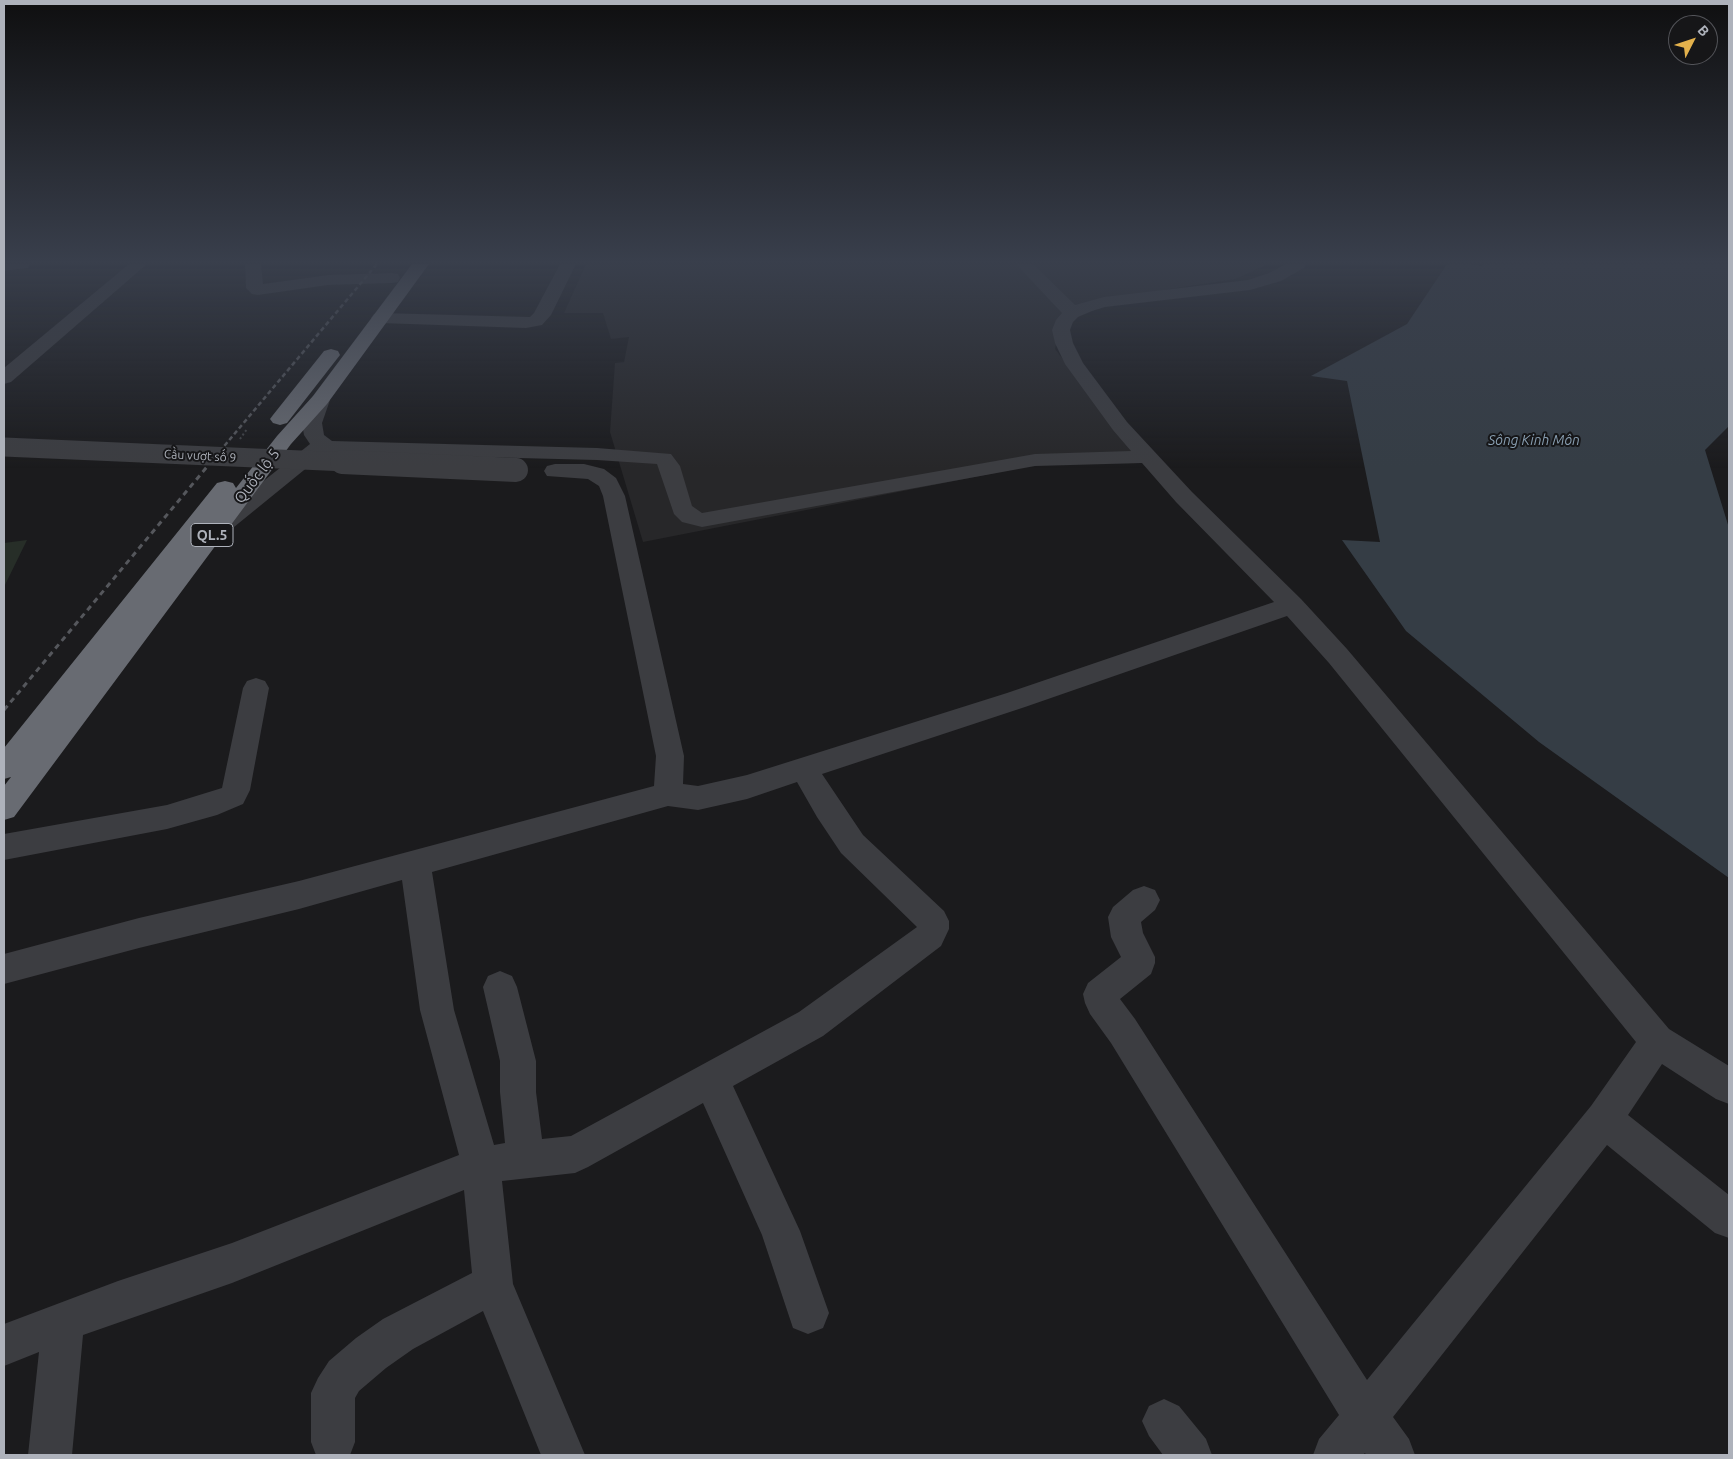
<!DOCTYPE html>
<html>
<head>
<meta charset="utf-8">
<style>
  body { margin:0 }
  #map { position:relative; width:1733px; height:1459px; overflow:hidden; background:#1b1b1d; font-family:Ubuntu,sans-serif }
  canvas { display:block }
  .frame { position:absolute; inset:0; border:5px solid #aeb2bb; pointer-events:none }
  .north { position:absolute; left:1668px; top:15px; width:50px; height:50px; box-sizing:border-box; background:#161618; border:1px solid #535459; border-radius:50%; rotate:49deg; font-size:14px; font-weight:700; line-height:20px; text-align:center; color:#aeb2bb }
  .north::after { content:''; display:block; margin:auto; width:18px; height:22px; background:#e3b14c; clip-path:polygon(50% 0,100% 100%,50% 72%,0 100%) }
</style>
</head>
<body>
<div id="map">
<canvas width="1733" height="1459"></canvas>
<div class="frame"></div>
<div class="north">B</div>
</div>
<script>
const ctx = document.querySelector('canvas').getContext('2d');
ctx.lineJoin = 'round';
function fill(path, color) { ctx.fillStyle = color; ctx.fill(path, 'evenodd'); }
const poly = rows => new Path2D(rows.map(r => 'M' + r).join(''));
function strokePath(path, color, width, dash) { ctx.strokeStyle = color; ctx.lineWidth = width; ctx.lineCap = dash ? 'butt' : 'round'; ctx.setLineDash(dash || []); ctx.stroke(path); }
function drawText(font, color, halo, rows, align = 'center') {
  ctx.font = font + ' Ubuntu,sans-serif'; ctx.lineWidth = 4; ctx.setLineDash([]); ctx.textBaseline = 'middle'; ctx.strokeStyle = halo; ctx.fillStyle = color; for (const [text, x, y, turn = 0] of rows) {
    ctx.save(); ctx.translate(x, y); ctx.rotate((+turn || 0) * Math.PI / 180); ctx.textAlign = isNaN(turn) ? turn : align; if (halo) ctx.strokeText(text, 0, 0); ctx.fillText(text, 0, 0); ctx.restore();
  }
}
fill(poly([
  [586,264,1268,264,1236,279,1170,289,1064,311,1055,349,1144,463,1041,464,643,542,610,432,615,363,624,362,629,337,611,339,603,313,564,313]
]), '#272729');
fill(poly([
  [27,540,4,587,4,543]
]), '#272e28');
fill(poly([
  [1447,264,1473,264,1481,266,1484,264,1729,264,1729,426,1705,450,1729,528,1729,878,1539,742,1406,631,1342,540,1380,542,1347,381,1311,376,1407,324]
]), '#353d45');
strokePath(poly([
  [240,439,247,429]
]), '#424448', 2, [2, 2.5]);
fill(poly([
  [4,264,30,264,28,268,4,271,4,264],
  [129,264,147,264,11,382,4,384,4,368,129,264],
  [245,264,261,264,263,284,328,275,392,273,398,274,400,278,398,282,392,283,328,285,258,295,252,294,246,288,245,264],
  [560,264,576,264,551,315,542,325,526,328,380,323,374,322,371,318,374,314,380,313,530,317,534,313,560,264],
  [1016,264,1033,264,1075,305,1104,297,1248,280,1269,273,1286,264,1306,264,1304,268,1281,281,1250,290,1105,307,1092,311,1078,317,1073,322,1070,330,1073,343,1083,363,1127,422,1192,492,1301,599,1347,649,1669,1029,1729,1066,1729,1104,1716,1099,1662,1064,1628,1115,1729,1195,1729,1238,1715,1233,1607,1145,1393,1417,1409,1439,1415,1455,1366,1455,1365,1453,1363,1455,1313,1455,1319,1439,1339,1415,1111,1043,1090,1014,1085,1003,1083,994,1088,983,1121,957,1111,937,1108,917,1113,907,1133,890,1144,886,1155,890,1160,900,1155,910,1141,922,1143,933,1155,957,1155,963,1151,974,1120,999,1135,1019,1367,1380,1591,1106,1636,1042,1329,663,1287,616,1025,707,822,774,863,835,944,911,949,921,949,929,941,946,823,1036,733,1086,800,1231,829,1313,823,1328,808,1334,793,1328,762,1235,703,1103,588,1167,575,1173,502,1181,513,1284,585,1455,541,1455,483,1311,413,1349,386,1368,359,1391,355,1398,355,1442,350,1455,316,1455,311,1442,311,1393,318,1378,329,1361,356,1338,383,1319,472,1273,464,1190,232,1283,83,1335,72,1455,28,1455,39,1352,4,1366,4,1324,118,1281,232,1243,459,1155,420,1010,402,880,299,909,139,948,4,984,4,954,139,918,299,881,654,786,656,756,603,496,599,486,588,479,547,476,544,471,547,466,555,464,584,464,604,469,616,478,625,496,684,756,683,784,698,786,747,775,1007,693,1274,602,1176,502,1142,463,1035,466,702,527,682,522,674,514,657,464,597,460,325,453,223,536,215,538,207,536,204,531,207,526,310,444,304,435,302,423,313,396,320,394,327,396,330,400,322,423,324,435,332,441,597,448,671,454,680,466,692,506,702,513,1035,454,1131,451,1113,430,1065,364,1055,343,1052,330,1056,320,1062,313,1016,264],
  [797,782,817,817,841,853,917,927,799,1012,571,1136,542,1139,536,1092,536,1061,517,987,512,976,500,971,488,976,483,987,500,1061,500,1092,505,1143,494,1145,454,1010,432,872,668,806,698,810,747,799,797,782],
  [256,678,265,681,269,688,250,790,243,804,217,815,167,829,4,860,4,834,167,805,222,788,243,688,247,681,256,678],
  [1164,1399,1179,1406,1206,1439,1212,1455,1163,1455,1149,1436,1142,1421,1149,1406,1164,1399]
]), '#3c3d41');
fill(poly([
  [412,264,429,264,327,404,291,444,14,817,4,820,4,786,11,777,4,779,4,748,217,483,225,481,233,483,236,488,277,436,313,396,412,264],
  [331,349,338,351,340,355,287,423,280,425,273,423,270,419,273,415,324,351,331,349]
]), '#686b72');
strokePath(poly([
  [210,463,377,264]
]), '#55575c', 2.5, [4.5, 3]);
strokePath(poly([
  [4,710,211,462]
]), '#55575c', 3, [5.5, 4.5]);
strokePath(poly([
  [4,447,370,463]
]), '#3c3d41', 19);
strokePath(poly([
  [342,462,516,470]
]), '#3c3d41', 24);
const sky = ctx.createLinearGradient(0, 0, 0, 468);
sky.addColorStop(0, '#0f0f10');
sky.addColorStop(0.56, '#393f4c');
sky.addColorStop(1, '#393f4c00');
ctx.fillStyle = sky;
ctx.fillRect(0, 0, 1733, 468);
drawText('12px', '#aeb2bb', '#161618', [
  ["Cầu vượt số 9",200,456,3]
]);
drawText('italic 14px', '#899fb2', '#161618', [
  ["Sông Kinh Môn",1534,440]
]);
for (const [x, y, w] of [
  [212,535,42]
]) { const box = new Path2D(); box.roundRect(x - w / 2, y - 11.5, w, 23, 4); ctx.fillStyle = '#161618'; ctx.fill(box); strokePath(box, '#aeb2bb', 1); }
drawText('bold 14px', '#aeb2bb', null, [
  ["QL.5",212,535]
]);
drawText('15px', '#aeb2bb', '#161618', [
  ["Quốc lộ 5",257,476,-53]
]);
</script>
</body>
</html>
